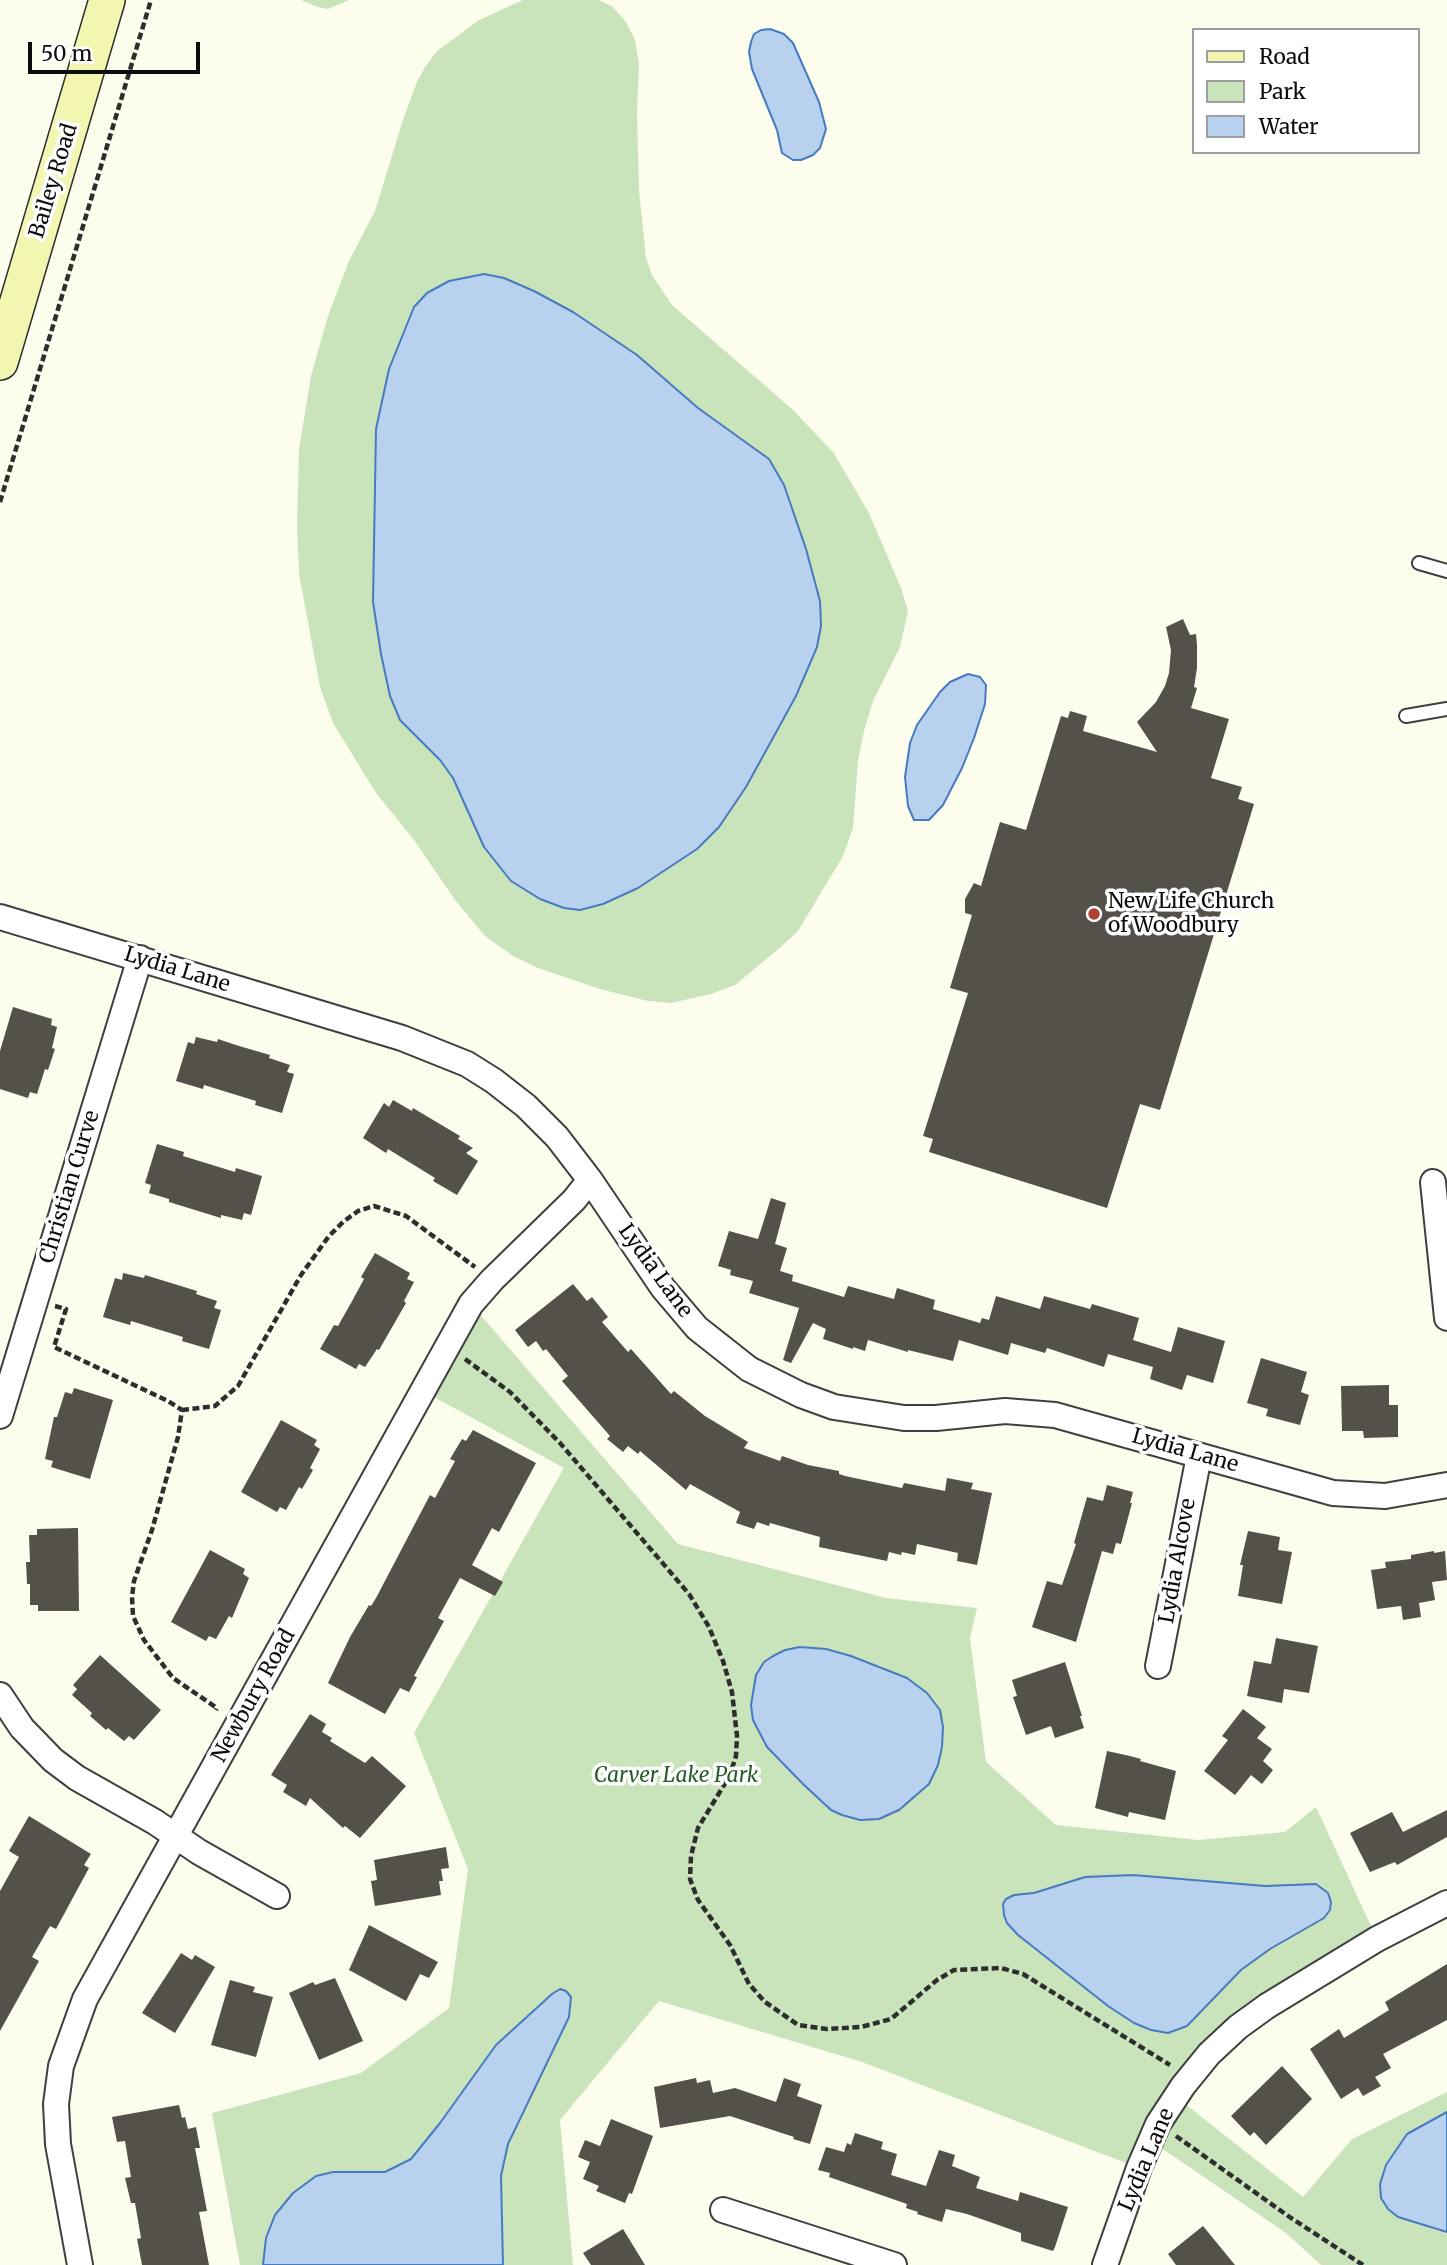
<!DOCTYPE html>
<html>
<head>
<meta charset="utf-8">
<style>
  body { margin:0 }
  #map { position:relative; width:1447px; height:2265px; overflow:hidden; background:#fdfdee; font-family:Merriweather,serif }
  canvas { display:block }
  .legend { position:absolute; left:1192px; top:28px; width:228px; height:126px; box-sizing:border-box; background:#fff; border:2px solid #9e9e9e; margin:0; padding:9px 12px; list-style:none; font-size:21px; color:#0c0c0c }
  .legend li { display:flex; align-items:center; gap:14px; height:35px }
  .legend b { width:35px; border:2px solid #9e9e9e }
  .scale { position:absolute; left:28px; top:42px; width:172px; height:32px; box-sizing:border-box; border:4px solid #0c0c0c; border-top:0; padding-left:9px; font-size:21px; line-height:24px; white-space:nowrap; color:#0c0c0c; -webkit-text-stroke:5px #fff; paint-order:stroke }
</style>
</head>
<body>
<div id="map">
<canvas width="1447" height="2265"></canvas>
<ul class="legend">
<li><b style="height:9px;background:#f2f6b0"></b>Road</li>
<li><b style="height:19px;background:#c9e4bb"></b>Park</li>
<li><b style="height:19px;background:#b8d1ef"></b>Water</li>
</ul>
<div class="scale">50 m</div>
</div>
<script>
const ctx = document.querySelector('canvas').getContext('2d');
ctx.lineJoin = 'round';
function fill(path, color) { ctx.fillStyle = color; ctx.fill(path, 'evenodd'); }
const poly = rows => new Path2D(rows.map(r => 'M' + r).join(''));
function strokePath(path, color, width, dash) { ctx.strokeStyle = color; ctx.lineWidth = width; ctx.lineCap = dash ? 'butt' : 'round'; ctx.setLineDash(dash || []); ctx.stroke(path); }
function drawText(font, color, halo, rows, align = 'center') {
  ctx.font = font + ' Merriweather,serif'; ctx.lineWidth = 7; ctx.setLineDash([]); ctx.textBaseline = 'middle'; ctx.strokeStyle = halo; ctx.fillStyle = color; for (const [text, x, y, turn = 0] of rows) {
    ctx.save(); ctx.translate(x, y); ctx.rotate((+turn || 0) * Math.PI / 180); ctx.textAlign = isNaN(turn) ? turn : align; if (halo) ctx.strokeText(text, 0, 0); ctx.fillText(text, 0, 0); ctx.restore();
  }
}
fill(poly([
  [301,0,349,0,328,9,317,7],
  [523,0,598,0,612,6,626,22,635,40,639,64,637,113,639,190,646,258,652,275,672,305,792,409,833,452,869,513,901,588,908,611,900,647,873,701,864,731,858,761,853,828,843,856,798,931,782,946,735,985,711,994,671,1003,648,1001,600,989,538,968,513,956,485,936,455,900,414,840,376,793,333,723,320,687,299,574,297,526,299,449,311,376,328,316,349,261,375,211,402,123,416,84,425,67,437,51,479,20],
  [471,1304,678,1544,886,1598,977,1608,970,1638,986,1762,1056,1825,1198,1840,1285,1832,1316,1807,1377,1939,1267,2006,1175,2096,1303,2197,1352,2139,1447,2092,1447,2265,1321,2265,1286,2233,1151,2141,1139,2168,862,2062,659,2001,560,2120,573,2265,240,2265,212,2113,361,2073,449,2008,468,1869,414,1733,564,1468,423,1391]
]), '#c9e4bb');
const water = poly([
  [770,29,784,34,793,43,819,102,826,129,820,148,813,155,801,160,793,160,782,153,777,130,752,69,749,52,751,42,754,34,761,30,770,29],
  [484,274,504,278,534,291,573,312,637,355,698,408,769,459,784,485,806,549,820,601,821,626,817,647,796,696,746,787,719,827,697,849,638,888,603,904,580,910,564,908,540,899,511,881,484,847,453,778,440,760,400,720,390,696,381,654,373,602,376,429,389,369,414,307,427,293,449,281,484,274],
  [968,674,980,677,986,685,985,704,974,738,962,768,943,805,929,820,914,820,908,806,905,777,910,743,917,725,940,692,950,682,968,674],
  [800,1647,826,1649,851,1656,907,1678,927,1693,940,1710,943,1727,942,1747,938,1765,929,1784,899,1810,879,1819,860,1820,842,1815,831,1810,803,1784,767,1747,753,1720,751,1705,756,1675,764,1662,773,1656,785,1650,800,1647],
  [1133,1875,1265,1886,1316,1884,1328,1893,1331,1902,1330,1910,1324,1918,1270,1949,1241,1970,1187,2026,1168,2033,1151,2030,1134,2023,1108,2006,1018,1935,1007,1923,1004,1915,1003,1904,1006,1899,1014,1895,1034,1893,1085,1877,1133,1875],
  [560,1989,566,1991,571,1997,569,2017,508,2144,501,2176,503,2265,263,2265,266,2238,275,2215,293,2193,316,2176,333,2172,385,2172,411,2159,440,2123,496,2045,552,1994,560,1989],
  [1447,2112,1447,2232,1398,2217,1388,2209,1381,2198,1380,2184,1386,2165,1407,2134,1447,2112]
]);
fill(water, '#b8d1ef');
strokePath(water, '#467bbf', 2);
fill(poly([
  [1183,619,1190,635,1196,634,1197,645,1197,668,1194,687,1197,688,1191,708,1229,719,1211,778,1242,787,1238,799,1254,804,1160,1110,1140,1104,1107,1208,929,1152,933,1139,923,1136,968,993,950,988,972,915,965,913,965,899,974,883,981,886,1000,822,1026,830,1061,716,1068,718,1070,711,1087,716,1083,731,1157,752,1137,722,1156,702,1165,686,1169,673,1171,650,1166,627],
  [13,1007,52,1019,51,1025,57,1027,52,1048,55,1049,48,1070,45,1069,37,1094,30,1092,28,1098,0,1089,0,1051],
  [196,1037,217,1042,218,1039,239,1046,270,1055,269,1058,290,1065,287,1072,294,1074,282,1113,255,1105,256,1101,204,1085,203,1089,176,1081,188,1042,194,1044],
  [393,1100,412,1111,413,1108,460,1136,458,1139,473,1148,466,1153,478,1161,457,1195,433,1181,435,1178,388,1149,386,1153,363,1138,384,1103,389,1107],
  [157,1144,184,1152,183,1156,235,1172,236,1168,262,1176,251,1215,244,1213,242,1220,221,1215,221,1218,169,1202,169,1199,149,1193,151,1185,145,1183],
  [771,1198,786,1203,775,1244,787,1248,780,1271,793,1275,792,1281,844,1297,848,1286,894,1299,897,1288,935,1300,933,1309,980,1323,982,1318,989,1320,996,1296,1040,1309,1044,1296,1090,1309,1092,1304,1139,1318,1133,1340,1171,1352,1178,1327,1225,1341,1213,1383,1187,1375,1182,1390,1150,1379,1153,1367,1108,1354,1104,1367,1047,1348,1045,1353,1011,1343,1008,1355,959,1340,953,1361,908,1350,908,1352,868,1340,865,1351,853,1347,853,1349,823,1339,826,1329,813,1323,791,1363,783,1360,799,1308,749,1293,753,1281,730,1275,731,1270,718,1266,729,1231,758,1239],
  [375,1253,410,1273,407,1279,414,1282,404,1301,406,1303,379,1350,377,1349,365,1367,359,1364,356,1369,320,1349,334,1325,338,1326,351,1303,364,1279,361,1277],
  [123,1273,144,1278,145,1275,197,1291,196,1294,217,1301,214,1308,221,1310,209,1349,182,1341,183,1337,131,1321,130,1325,103,1317,115,1278,122,1280],
  [573,1284,587,1301,592,1297,608,1317,602,1322,628,1352,631,1349,671,1394,674,1391,705,1416,748,1442,744,1448,780,1461,782,1456,808,1465,839,1471,839,1474,845,1476,902,1488,904,1483,945,1491,947,1478,973,1483,971,1489,992,1493,977,1565,957,1561,958,1553,917,1544,915,1555,902,1552,901,1555,889,1552,887,1561,819,1547,820,1537,770,1523,769,1526,757,1522,754,1529,736,1523,740,1512,690,1484,686,1490,640,1451,638,1454,628,1446,623,1452,607,1439,610,1436,562,1381,568,1376,546,1349,543,1351,536,1341,528,1347,515,1330],
  [1261,1358,1307,1372,1301,1392,1309,1395,1300,1425,1266,1416,1268,1409,1247,1403],
  [1389,1385,1389,1405,1398,1405,1398,1437,1364,1438,1363,1431,1342,1431,1341,1386],
  [74,1388,113,1400,90,1479,51,1467,53,1461,45,1459,54,1417,57,1417,65,1392,72,1394],
  [281,1420,317,1440,314,1445,320,1449,310,1468,313,1470,302,1489,299,1487,286,1510,280,1507,277,1512,241,1492],
  [473,1430,536,1463,499,1532,492,1528,472,1565,503,1582,495,1596,460,1578,438,1618,444,1621,414,1676,417,1677,409,1692,400,1688,385,1714,328,1683,350,1637,369,1605,371,1606,376,1598,430,1495,435,1498,455,1461,450,1459,462,1439,466,1441],
  [1107,1485,1133,1492,1130,1503,1132,1503,1121,1544,1116,1543,1113,1554,1102,1551,1076,1642,1032,1627,1047,1581,1062,1585,1076,1544,1074,1543,1087,1497,1103,1501],
  [78,1528,79,1611,38,1611,38,1605,30,1605,30,1584,27,1584,26,1562,30,1562,29,1535,37,1535,37,1529],
  [1248,1531,1280,1537,1278,1550,1292,1552,1282,1604,1238,1596,1243,1565,1240,1565],
  [210,1550,245,1569,243,1574,249,1578,232,1618,229,1616,216,1639,209,1636,206,1641,171,1622],
  [1434,1551,1434,1553,1445,1551,1447,1580,1432,1582,1435,1600,1419,1603,1421,1617,1403,1620,1401,1606,1377,1609,1371,1570,1386,1568,1385,1562,1411,1559,1411,1555],
  [1276,1638,1318,1646,1309,1693,1284,1689,1282,1703,1247,1696,1254,1661,1271,1664],
  [100,1655,161,1710,134,1740,129,1736,124,1741,108,1728,106,1730,90,1716,92,1713,72,1695,77,1689,73,1685],
  [1065,1662,1082,1716,1080,1716,1084,1728,1055,1738,1051,1726,1026,1735,1013,1697,1017,1696,1012,1680],
  [1243,1709,1266,1727,1257,1738,1272,1749,1263,1761,1273,1770,1262,1784,1251,1775,1235,1795,1204,1771,1228,1740,1222,1736],
  [310,1714,326,1724,322,1732,332,1738,330,1741,365,1763,372,1756,406,1786,360,1838,345,1826,343,1828,310,1798,306,1806,283,1792,287,1785,271,1775],
  [1107,1751,1130,1756,1141,1759,1140,1761,1176,1771,1165,1820,1129,1812,1128,1817,1095,1808],
  [1447,1810,1447,1837,1397,1865,1395,1862,1370,1872,1350,1833,1392,1812,1403,1832],
  [29,1816,91,1854,84,1865,89,1868,56,1929,50,1926,32,1957,39,1961,0,2031,0,1891,19,1857,9,1851],
  [446,1847,449,1868,441,1869,443,1881,439,1881,441,1895,375,1906,371,1881,377,1880,374,1860],
  [369,1925,438,1962,429,1978,420,1974,406,2001,349,1970],
  [181,1953,192,1960,195,1955,215,1967,175,2033,142,2013],
  [1447,1964,1447,2020,1383,2054,1391,2068,1375,2077,1381,2086,1363,2096,1358,2088,1341,2099,1310,2049,1339,2029,1344,2038,1389,2010,1385,2002],
  [335,1978,363,2041,319,2060,289,1993,313,1982,315,1985],
  [230,1980,255,1987,253,1992,273,1997,256,2057,211,2045],
  [1282,2066,1312,2099,1266,2145,1254,2132,1250,2136,1231,2116],
  [696,2078,697,2083,710,2080,713,2093,735,2088,776,2102,784,2078,801,2084,797,2096,822,2105,810,2144,793,2139,794,2137,730,2116,660,2128,654,2087],
  [179,2105,182,2118,185,2117,188,2129,196,2127,200,2148,195,2148,207,2211,199,2212,209,2265,142,2265,137,2239,141,2238,135,2203,131,2203,125,2178,131,2177,125,2141,117,2142,112,2117],
  [611,2119,653,2136,632,2194,629,2193,625,2203,596,2191,599,2186,583,2179,590,2162,578,2157,585,2140,600,2146],
  [855,2133,883,2142,881,2149,897,2154,891,2175,926,2186,939,2150,955,2155,952,2166,980,2177,976,2188,1018,2201,1020,2192,1068,2207,1055,2247,1053,2251,1021,2241,1021,2233,967,2214,946,2209,942,2222,917,2214,918,2212,906,2208,907,2204,829,2177,830,2173,818,2170,826,2147,844,2152,847,2143,851,2145],
  [1203,2226,1235,2265,1176,2265,1168,2254],
  [623,2229,645,2265,591,2265,583,2253]
]), '#54504a');
const service = poly([
  [1419,563,1447,571],
  [1406,716,1447,709]
]);
const minor = poly([
  [0,917,402,1038,467,1064,494,1081,526,1106,557,1137,590,1180,663,1288,697,1328,749,1369,801,1395,834,1407,904,1418,936,1418,1005,1411,1055,1415,1333,1493,1385,1496,1447,1485],
  [1433,1182,1447,1318],
  [0,1416,140,958],
  [1158,1666,1199,1456],
  [0,1695,22,1728,53,1760,77,1778,155,1822,199,1852,277,1896],
  [723,2210,894,2265],
  [80,2265,58,2144,56,2104,61,2066,85,1999,471,1304,492,1280,574,1200,590,1180],
  [1105,2265,1139,2168,1158,2124,1183,2086,1209,2054,1238,2027,1267,2006,1377,1939,1447,1903]
]);
const secondary = poly([
  [0,362,107,0]
]);
strokePath(service, '#3f3f3f', 16);
strokePath(minor, '#3f3f3f', 28);
strokePath(secondary, '#2e2e2e', 38);
strokePath(poly([
  [0,502,151,0],
  [55,1306,66,1309,54,1347,168,1401,182,1410,178,1437,152,1530,134,1581,132,1597,133,1616,144,1640,173,1678,217,1708,216,1710],
  [465,1359,510,1392,560,1443,689,1594,709,1627,723,1661,732,1692,737,1736,736,1756,730,1775,698,1828,691,1856,690,1879,698,1900,730,1945,749,1984,765,2002,798,2025,827,2029,861,2027,891,2019,937,1980,954,1970,1001,1968,1023,1974,1170,2065],
  [182,1410,215,1406,238,1386,301,1275,329,1236,343,1222,358,1211,374,1206,406,1216,475,1267],
  [1176,2136,1291,2218,1363,2265]
]), '#2e2e2e', 4.5, [7, 3.5]);
strokePath(service, '#fff', 12);
strokePath(minor, '#fff', 24);
strokePath(secondary, '#f2f6b0', 35);
for (const [x, y, r, color] of [
  [1094,914,7,"#ae4233"]
]) { const dot = new Path2D(); dot.arc(x, y, r, 0, 2 * Math.PI); ctx.fillStyle = color; ctx.fill(dot); strokePath(dot, '#fff', 2.5); }
drawText('21px', '#0c0c0c', '#fff', [
  ["Bailey Road",54,181,-73],
  ["Lydia Lane",177,970,17],
  ["Christian Curve",70,1187,-73],
  ["Lydia Lane",655,1271,54],
  ["Lydia Lane",1185,1451,16],
  ["Lydia Alcove",1178,1561,-80],
  ["Newbury Road",254,1696,-61],
  ["Lydia Lane",1147,2160,-67]
]);
drawText('21px', '#0c0c0c', '#fff', [
  ["New Life Church",1108,902],
  ["of Woodbury",1108,926]
], 'left');
drawText('italic 21px', '#265d24', '#fff', [
  ["Carver Lake Park",676,1776]
]);
</script>
</body>
</html>
